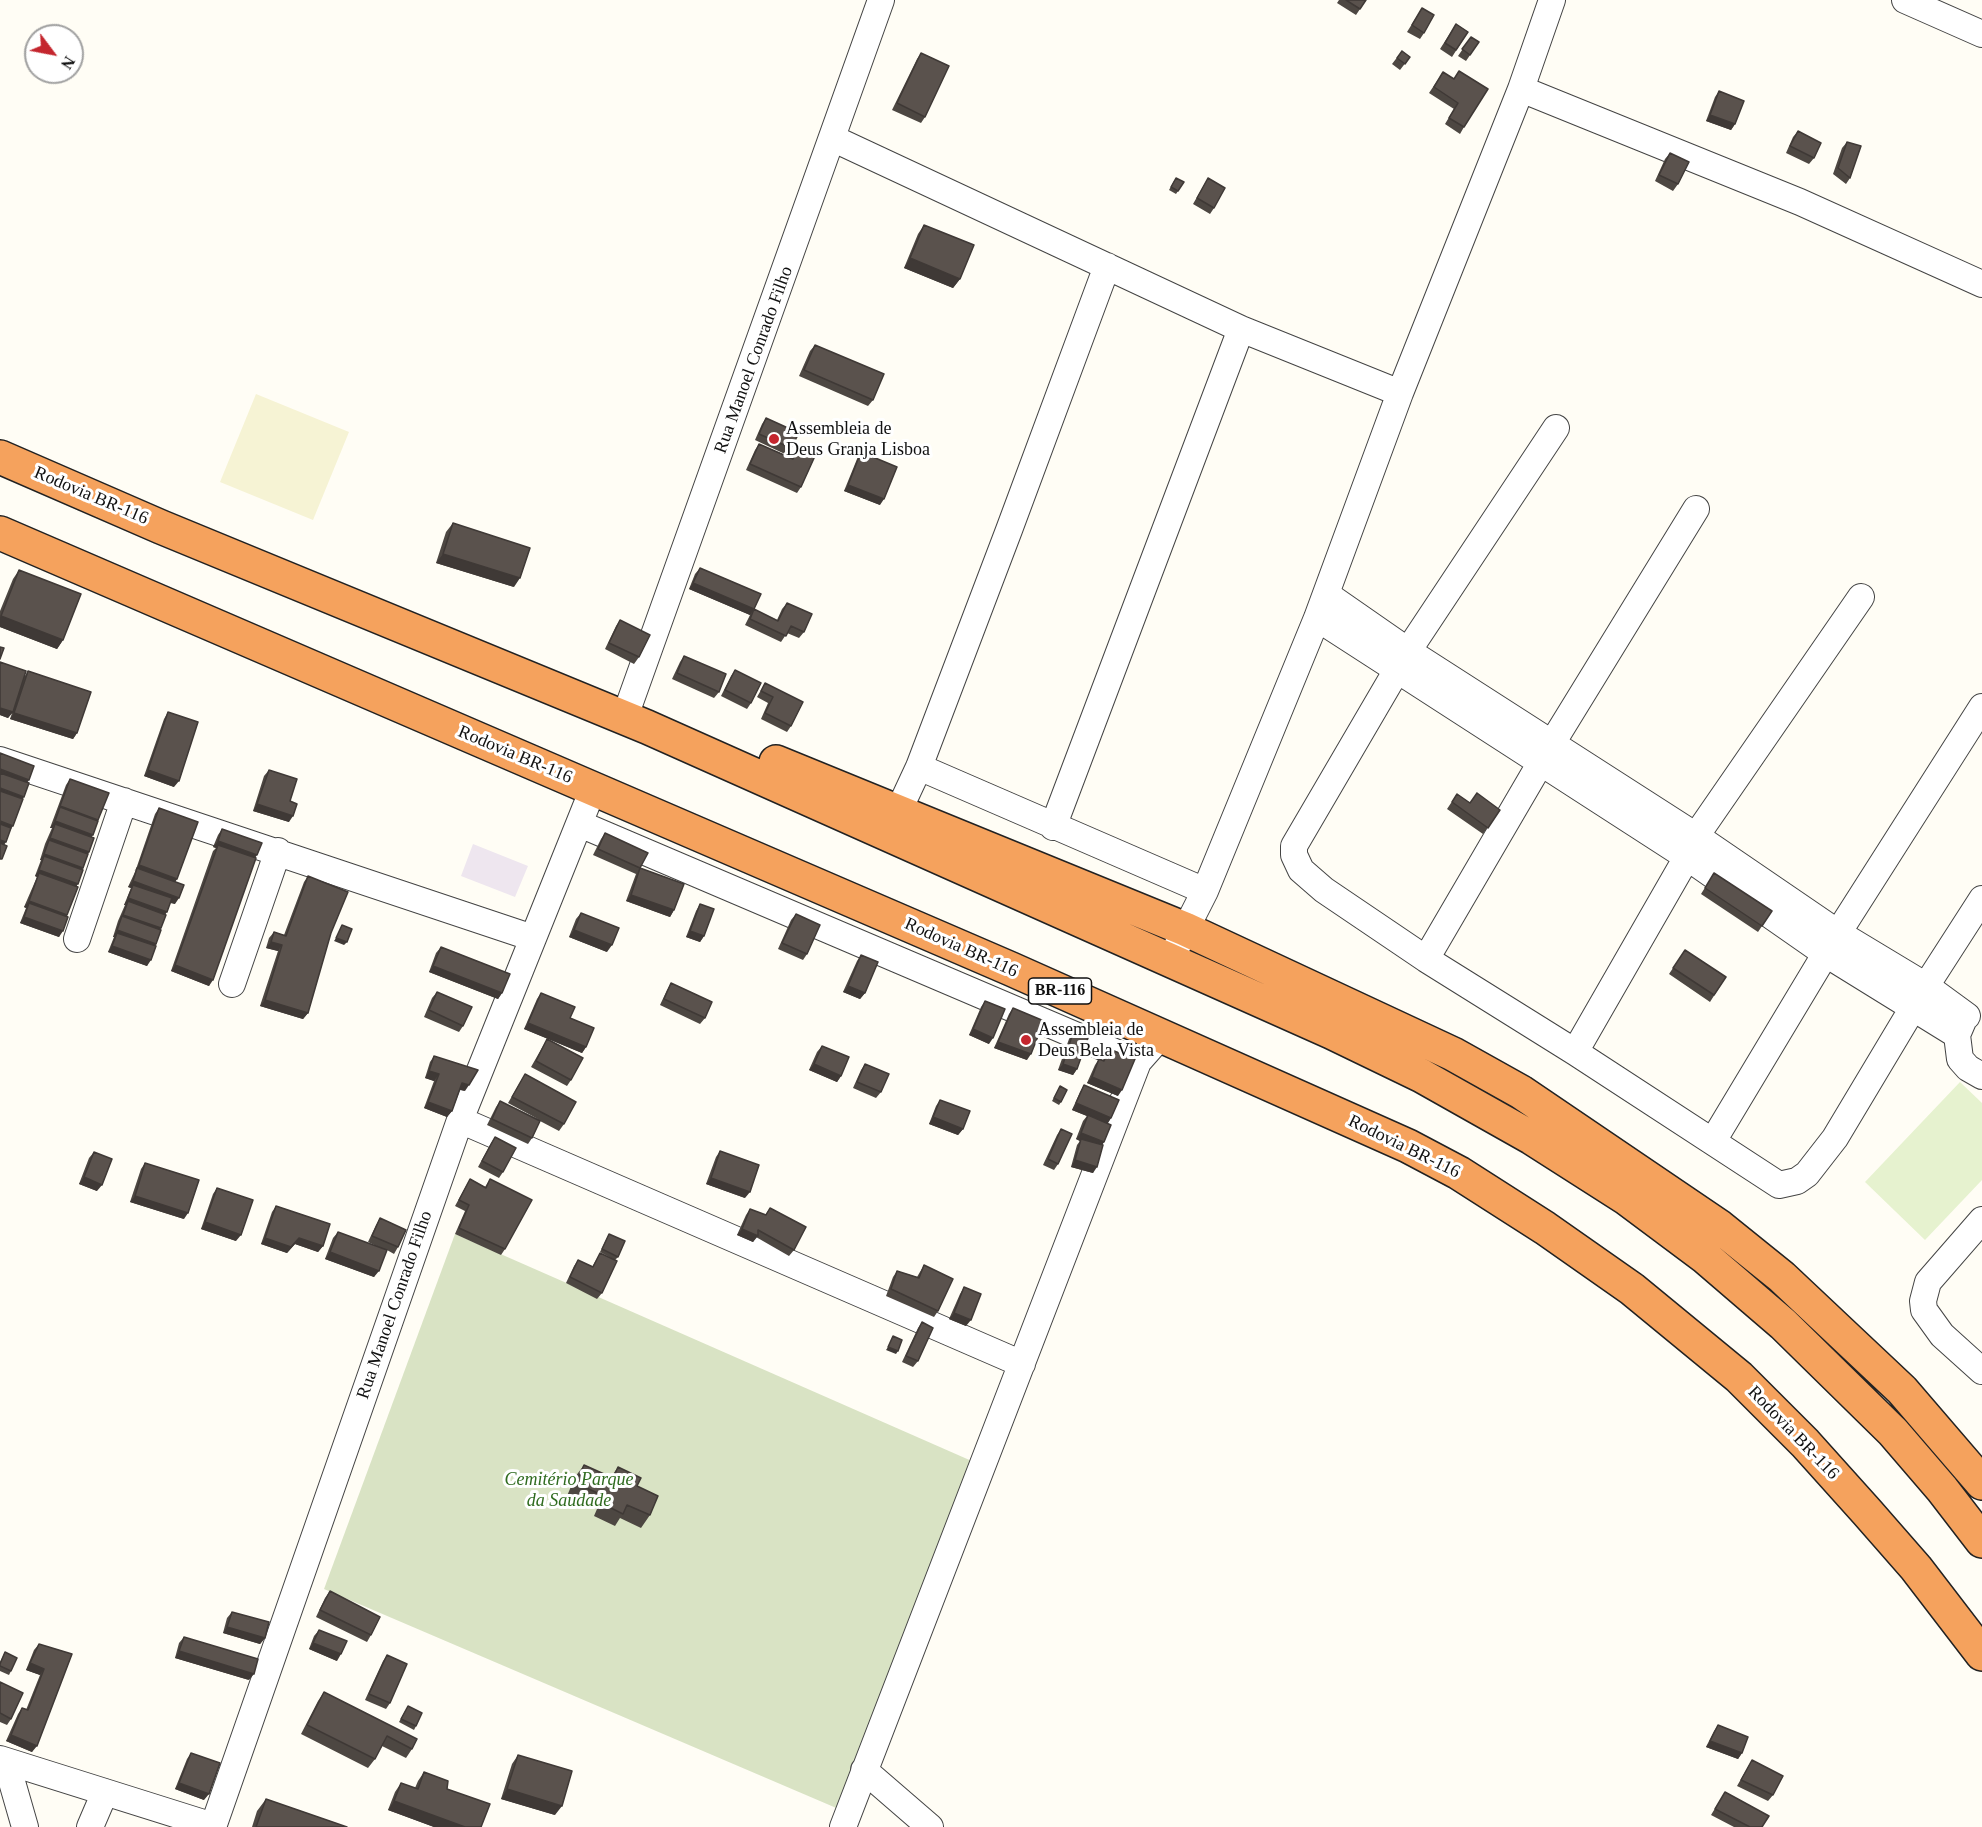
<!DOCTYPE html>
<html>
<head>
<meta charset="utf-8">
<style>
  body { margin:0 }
  #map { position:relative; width:1982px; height:1827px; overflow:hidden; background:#fffdf5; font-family:"Times New Roman",serif }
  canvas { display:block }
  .north { position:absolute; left:24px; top:24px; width:60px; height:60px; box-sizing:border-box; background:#fff; border:2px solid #a0a0a0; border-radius:50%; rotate:122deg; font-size:16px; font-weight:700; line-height:24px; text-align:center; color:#111 }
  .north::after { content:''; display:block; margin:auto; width:21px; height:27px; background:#c4262e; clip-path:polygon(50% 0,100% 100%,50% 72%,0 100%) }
</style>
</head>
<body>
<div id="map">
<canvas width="1982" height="1827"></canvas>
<div class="north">N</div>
</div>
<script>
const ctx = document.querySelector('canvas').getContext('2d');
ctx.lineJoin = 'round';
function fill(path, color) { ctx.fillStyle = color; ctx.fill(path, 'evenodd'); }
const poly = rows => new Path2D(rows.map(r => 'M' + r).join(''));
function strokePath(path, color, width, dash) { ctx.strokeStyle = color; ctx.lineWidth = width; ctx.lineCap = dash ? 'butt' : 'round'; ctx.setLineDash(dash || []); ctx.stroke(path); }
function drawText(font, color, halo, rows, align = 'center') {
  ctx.font = font + ' "Times New Roman",serif'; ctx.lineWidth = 6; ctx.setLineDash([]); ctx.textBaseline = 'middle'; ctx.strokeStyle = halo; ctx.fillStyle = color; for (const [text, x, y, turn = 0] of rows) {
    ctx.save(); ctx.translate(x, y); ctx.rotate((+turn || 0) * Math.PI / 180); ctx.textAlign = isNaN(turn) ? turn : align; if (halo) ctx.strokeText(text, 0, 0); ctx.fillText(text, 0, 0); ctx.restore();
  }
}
fill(poly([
  [473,844,528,866,515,897,461,876]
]), '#eee6ef');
fill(poly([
  [256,394,349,432,313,520,220,482]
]), '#f6f3d4');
fill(poly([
  [455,1234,974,1462,841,1810,324,1589]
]), '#d9e3c4');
fill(poly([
  [1960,1082,1982,1103,1982,1180,1925,1240,1865,1182]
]), '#e6f2cf');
const minor = poly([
  [1905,0,1982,34],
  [1521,89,1800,202,1982,284],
  [832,138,1241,329,1400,393],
  [1556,428,1408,651,1294,846,1294,855,1301,870,1324,890,1426,959,1575,1052,1779,1185,1797,1181,1807,1174,1835,1138,1926,986,1982,899],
  [1326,594,1408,651,1696,836,1838,933,1926,986,1967,1016],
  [1317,618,1687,857,1826,954,1957,1035],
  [624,719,881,0],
  [0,760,533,938],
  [919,767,1205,891],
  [899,810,919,767,1009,530,1107,266],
  [580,824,1138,1062],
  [1053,827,1241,329],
  [77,939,124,801],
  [1426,959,1551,745,1696,509],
  [1170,960,1205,891,1317,618,1400,393,1521,89,1552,0],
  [232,984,278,851],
  [1963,1021,1957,1035,1960,1059,1968,1068,1982,1076],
  [1575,1052,1687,857,1696,836,1861,597],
  [460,1120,1022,1364],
  [1713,1141,1838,933,1982,707],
  [1982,1220,1928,1282,1923,1301,1924,1310,1942,1335,1982,1371],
  [0,1759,213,1826],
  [6,1761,25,1827],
  [864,1770,930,1827],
  [90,1827,105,1792],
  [213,1827,460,1120,593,789],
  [843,1827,1138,1062,1161,1036]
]);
const highway = poly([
  [0,457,161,527,647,727,1331,1032,1422,1076,1532,1138,1626,1198,1705,1257,1783,1324,1893,1432,1942,1489,1982,1541],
  [0,533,1011,969,1408,1146,1459,1173,1545,1228,1632,1289,1739,1377,1805,1443,1867,1512,1916,1568,1982,1654],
  [776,762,1185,929,1453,1054,1521,1092,1720,1227,1782,1277,1902,1390,1982,1483]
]);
strokePath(minor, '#444', 28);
strokePath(highway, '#222', 36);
strokePath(minor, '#fff', 26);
strokePath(highway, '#f5a25d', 33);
fill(poly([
  [1339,0,1366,0,1356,15,1337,3],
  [1422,8,1424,33,1420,39,1407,32],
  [1456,24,1468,32,1452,57,1440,49],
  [1471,37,1479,42,1466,61,1458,56],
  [1402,51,1410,57,1400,70,1392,64],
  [921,53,925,117,921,123,892,110,917,59],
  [1443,72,1454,79,1464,127,1460,134,1445,124,1454,109,1429,93],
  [1719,91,1735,124,1731,130,1706,121,1715,97],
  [1798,131,1814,158,1809,164,1786,153,1793,137],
  [1847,142,1850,178,1846,184,1833,174,1842,148],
  [1670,153,1678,184,1673,191,1655,181,1665,159],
  [1208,178,1214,208,1210,214,1193,204],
  [1174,181,1184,182,1176,194,1169,190],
  [924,225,960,279,953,288,904,268,918,234],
  [815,345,873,400,868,406,799,376,810,351],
  [766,418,791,448,787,455,755,440,762,424],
  [759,444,792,458,798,449,801,487,797,493,746,470,755,450],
  [861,452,880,505,844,491,857,459],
  [453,523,514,587,436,563,446,532],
  [700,568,754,609,777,620,782,609,787,603,804,632,799,638,787,633,781,642,745,625,750,615,689,589,695,574],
  [19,570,63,640,57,649,0,627,0,611,13,579],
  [620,620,639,657,634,664,605,649,616,626],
  [684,656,719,692,714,698,672,679,680,662],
  [0,662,25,676,28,671,77,733,73,739,10,719,12,713,8,718,0,715],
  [735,670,751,703,747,709,721,696,731,676],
  [765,683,791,726,787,732,761,719,768,703,757,697],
  [168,712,174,787,144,776,164,719],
  [269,770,290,801,289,822,253,811,264,776],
  [70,779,98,820,91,838,89,852,82,870,67,915,59,937,20,923,26,908,24,907,37,877,35,876,41,860,40,860,45,844,52,828,50,828,66,785],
  [1457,794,1470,803,1500,810,1483,834,1447,809],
  [159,808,177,879,175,882,175,904,170,903,165,914,156,944,147,966,108,952,114,937,113,937,118,921,125,905,124,905,131,888,128,887,135,872,155,814],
  [222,829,255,858,209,986,171,971,213,851,216,848,213,847,218,835],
  [605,833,640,868,636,874,593,855,601,839],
  [640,868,674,910,670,917,626,901,636,874],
  [1714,873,1772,911,1758,932,1701,894],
  [308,876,331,933,308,1013,303,1019,260,1006,278,951,266,948,269,938,274,932,284,935,304,882],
  [700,904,704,936,700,942,686,937,696,911],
  [581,913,607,952,569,937,576,919],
  [796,914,807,954,803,960,778,949,791,920],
  [441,947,502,993,498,999,429,972,436,953],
  [1685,950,1726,977,1710,1002,1669,974],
  [861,955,865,993,860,999,843,992,857,961],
  [671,983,705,1018,700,1024,660,1005,667,990],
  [437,992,463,1026,459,1032,424,1017,432,998],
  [541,993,570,1018,586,1047,582,1053,524,1029,537,999],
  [985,1001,989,1044,969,1035,981,1007],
  [1013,1008,1027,1060,994,1048,1009,1014],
  [1073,1033,1077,1069,1073,1075,1058,1070,1069,1039],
  [547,1039,571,1080,567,1086,531,1067],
  [822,1046,841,1076,837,1082,809,1070,817,1052],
  [1109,1049,1118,1096,1087,1083,1095,1065,1099,1059,1103,1060],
  [434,1056,465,1091,460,1090,452,1111,447,1117,424,1108,434,1081,425,1078,430,1062],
  [865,1064,881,1092,876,1098,853,1088,861,1070],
  [525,1074,564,1124,559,1131,540,1121,532,1138,528,1144,487,1125,496,1107,500,1101,538,1119,508,1103],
  [1084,1085,1111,1118,1108,1123,1104,1142,1102,1145,1093,1173,1071,1167,1077,1145,1080,1141,1076,1139,1083,1121,1087,1116,1072,1110,1080,1092],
  [1060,1086,1061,1102,1059,1105,1052,1101],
  [940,1100,963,1129,958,1135,929,1124,936,1106],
  [1061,1129,1058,1164,1054,1170,1043,1165,1057,1135],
  [495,1137,503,1172,499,1178,478,1167,491,1143],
  [720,1151,745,1198,706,1184,716,1157],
  [94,1152,97,1191,79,1184,89,1158],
  [145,1163,184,1219,130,1202,141,1169],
  [470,1179,485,1187,490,1179,505,1249,501,1255,455,1234,465,1211,455,1206,466,1186],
  [217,1188,236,1241,201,1229,213,1194],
  [276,1206,323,1246,318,1252,295,1244,287,1253,261,1244,272,1212],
  [770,1208,794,1250,789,1256,756,1237,753,1242,737,1235,746,1215,750,1209,765,1215],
  [380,1218,398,1247,394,1254,387,1250,374,1277,325,1259,333,1238,338,1232,385,1250,368,1242,376,1225],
  [609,1234,618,1257,615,1260,600,1252],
  [600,1253,602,1293,597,1299,566,1283,574,1266,578,1260,592,1267],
  [924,1265,938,1311,934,1317,886,1296,893,1277,897,1271,917,1277],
  [964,1287,966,1326,949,1319,960,1294],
  [922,1322,918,1361,913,1367,902,1362,918,1328],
  [584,1465,611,1477,618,1467,637,1486,650,1515,641,1528,620,1518,615,1526,594,1516,597,1509,567,1496,575,1477],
  [330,1591,371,1635,367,1642,316,1617,325,1598],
  [232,1612,265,1638,260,1644,223,1633,227,1618],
  [319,1630,337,1661,309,1649,314,1636],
  [184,1637,249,1680,175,1658,179,1643],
  [39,1644,72,1654,32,1752,6,1741,18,1714,22,1708,26,1710,40,1675,26,1670,34,1650],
  [5,1652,11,1671,9,1675,0,1671,0,1662],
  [387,1655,390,1703,386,1709,365,1700,383,1661],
  [0,1682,11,1719,7,1725,0,1722],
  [324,1692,412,1749,406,1758,382,1746,375,1759,368,1768,301,1734,318,1701],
  [408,1706,416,1726,414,1730,399,1722],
  [1718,1725,1742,1753,1738,1759,1706,1747,1714,1731],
  [191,1753,204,1800,175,1789,187,1759],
  [518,1755,555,1815,501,1799,512,1764],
  [1752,1760,1773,1795,1768,1801,1737,1786],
  [424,1772,447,1789,481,1827,434,1827,388,1810,395,1792,401,1783,415,1788,418,1781],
  [1725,1792,1762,1827,1734,1827,1711,1815],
  [266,1799,347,1827,252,1827,257,1811]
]), '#4d4742');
fill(poly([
  [1710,115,1735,124,1731,130,1706,121],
  [910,258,960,279,953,288,904,268],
  [848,485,884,499,880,505,844,491],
  [443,554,520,578,514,587,436,563],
  [693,583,754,609,750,615,689,589],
  [1,616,63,640,57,649,0,627,0,617],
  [0,708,13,712,8,718,0,715],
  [14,713,77,733,73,739,10,719],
  [0,769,29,780,25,786,0,777],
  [148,770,179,781,174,787,144,776],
  [0,788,24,797,19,803,0,796],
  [257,804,293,816,289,822,253,811],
  [60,806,98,820,94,826,60,807,56,812],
  [0,821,13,826,9,832,0,828],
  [55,821,93,835,89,841,55,824,52,828,50,828],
  [50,838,89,852,84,859,49,840,45,844],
  [0,840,6,842,2,848,0,847],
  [218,841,257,855,253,861,218,845,216,848,213,847],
  [44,854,83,868,79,874,44,856,41,860,40,860],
  [139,865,177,879,173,885,137,868,134,871],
  [39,870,78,884,73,890,39,873,37,877,35,876],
  [133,881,179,898,175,904,132,888,133,885,131,888,128,887],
  [631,895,674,910,670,917,626,901],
  [128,898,167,912,162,919,128,901,125,905,124,905],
  [29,901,67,915,63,921,29,903,26,908,24,907],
  [123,915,161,928,157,935,122,916,118,921],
  [24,917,63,931,59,937,20,923],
  [117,930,156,944,151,951,117,933,114,937,113,937],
  [574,930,612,945,607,952,569,937],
  [690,931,704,936,700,942,686,937],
  [336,938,347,942,344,945,334,941],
  [271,942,282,945,278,951,266,948],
  [112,946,151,960,147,966,108,952],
  [175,965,213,980,209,986,171,971],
  [433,966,502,993,498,999,429,972],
  [848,986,865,993,860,999,843,992],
  [265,1000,308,1013,303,1019,260,1006],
  [528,1023,586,1047,582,1053,524,1029],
  [973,1029,993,1038,989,1044,969,1035],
  [998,1042,1031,1054,1027,1060,994,1048],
  [814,1064,841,1076,837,1082,809,1070],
  [1063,1064,1077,1069,1073,1075,1058,1070],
  [429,1071,439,1074,434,1081,425,1078],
  [1092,1077,1122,1090,1118,1096,1087,1083],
  [462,1083,469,1085,465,1091,458,1089],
  [428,1102,452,1111,447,1117,424,1108],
  [1076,1103,1111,1118,1107,1124,1072,1110],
  [933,1117,963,1129,958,1135,929,1124],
  [1081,1133,1104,1142,1100,1148,1081,1139,1080,1141,1076,1139],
  [1075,1160,1097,1167,1093,1173,1071,1167],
  [84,1177,102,1185,97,1191,79,1184],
  [711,1178,750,1192,745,1198,706,1184],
  [135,1196,188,1213,184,1219,130,1202],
  [205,1222,241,1235,236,1241,201,1229],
  [742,1229,758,1236,753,1242,737,1235],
  [265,1238,299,1238,323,1246,318,1252,295,1244,287,1253,261,1244],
  [330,1252,379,1271,374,1277,325,1259],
  [954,1313,971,1320,966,1326,949,1319],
  [888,1347,898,1351,896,1354,886,1350],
  [227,1627,265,1638,260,1644,223,1633],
  [313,1643,341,1654,337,1661,309,1649],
  [179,1651,254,1674,249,1680,175,1658],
  [30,1663,44,1669,40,1675,26,1670],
  [11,1735,37,1746,32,1752,6,1741],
  [1710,1741,1742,1753,1738,1759,1706,1747],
  [179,1783,209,1794,204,1800,175,1789],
  [507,1789,562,1806,555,1815,501,1799],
  [394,1801,465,1827,434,1827,388,1810]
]), '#3f3936');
const building = poly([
  [1346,0,1366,0,1360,9,1346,0],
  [1422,8,1434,15,1424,33,1412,25,1422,8],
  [1456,24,1468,32,1456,50,1445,43,1456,24],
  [1471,37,1479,42,1470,55,1462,49,1471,37],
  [1402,51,1410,57,1405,64,1397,58,1402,51],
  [921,53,949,66,925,117,897,103,921,53],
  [1459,71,1488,89,1464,127,1449,118,1458,103,1434,87,1443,72,1454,79,1459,71],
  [1719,91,1744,101,1735,124,1710,115,1719,91],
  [1798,131,1821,143,1814,158,1790,146,1798,131],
  [1847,142,1861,146,1850,178,1838,168,1847,142],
  [1670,153,1689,162,1678,184,1659,175,1670,153],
  [1176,178,1184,182,1178,191,1171,187,1176,178],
  [1208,178,1225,188,1214,208,1197,198,1208,178],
  [924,225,974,245,960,279,910,258,924,225],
  [815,345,884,374,873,400,804,370,815,345],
  [766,418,799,433,791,448,759,434,766,418],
  [759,444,793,459,798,449,815,456,801,487,750,464,759,444],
  [861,452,897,467,884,499,848,485,861,452],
  [453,523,530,548,520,578,443,554,453,523],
  [700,568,761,594,754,609,693,583,700,568],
  [19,570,81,594,63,640,1,616,19,570],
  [787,603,812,614,804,632,791,626,786,636,750,619,754,609,778,621,787,603],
  [620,620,650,635,639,657,609,643,620,620],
  [0,647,4,648,0,659,0,647],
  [684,656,726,674,719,692,677,673,684,656],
  [0,662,26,671,13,712,0,708,0,662],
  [735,670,761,683,751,703,725,690,735,670],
  [28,671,91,692,77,733,14,713,28,671],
  [765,683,803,702,791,726,765,713,773,697,761,691,765,683],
  [168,712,198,722,179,781,148,770,168,712],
  [0,753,34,766,29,780,0,769,0,753],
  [269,770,297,779,290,801,297,804,293,816,257,804,269,770],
  [0,773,29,783,24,797,0,788,0,773],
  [70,779,109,793,98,820,60,806,70,779],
  [0,791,23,799,13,826,0,821,0,791],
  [1477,793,1500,810,1488,828,1452,802,1457,794,1470,803,1477,793],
  [60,807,98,821,93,835,55,821,60,807],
  [159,808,198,822,177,879,139,865,159,808],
  [0,824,11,828,6,842,0,840,0,824],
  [55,824,94,838,89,852,50,838,55,824],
  [222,829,262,843,257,855,218,841,222,829],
  [605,833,648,853,640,868,598,849,605,833],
  [49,840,88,854,83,868,44,854,49,840],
  [0,843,7,846,2,859,0,859,0,843],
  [218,845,256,858,213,980,175,965,218,845],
  [44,856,83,870,78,884,39,870,44,856],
  [137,868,184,885,179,898,133,881,137,868],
  [640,868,684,884,674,910,631,895,640,868],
  [39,873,78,887,67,915,29,901,39,873],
  [1714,873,1772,911,1762,926,1705,888,1714,873],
  [308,876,348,892,331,933,308,1013,265,1000,282,945,271,942,274,932,286,936,308,876],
  [133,885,172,898,167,912,128,898,133,885],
  [128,901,166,915,161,928,123,915,128,901],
  [29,903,68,917,63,931,24,917,29,903],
  [700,904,714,909,704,936,690,931,700,904],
  [581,913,619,928,612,945,574,930,581,913],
  [796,914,820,925,807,954,782,943,796,914],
  [122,916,161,930,156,944,117,930,122,916],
  [342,925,352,929,347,942,336,938,342,925],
  [117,933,156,946,151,960,112,946,117,933],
  [441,947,510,974,502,993,433,966,441,947],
  [1685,950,1726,977,1714,995,1673,968,1685,950],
  [861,955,878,962,865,993,848,986,861,955],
  [671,983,712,1002,705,1018,664,999,671,983],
  [437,992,472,1007,463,1026,429,1010,437,992],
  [541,993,575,1007,570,1018,594,1028,586,1047,528,1023,541,993],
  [985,1001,1005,1009,993,1038,973,1029,985,1001],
  [1013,1008,1044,1021,1031,1054,998,1042,1013,1008],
  [1073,1033,1088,1038,1077,1069,1063,1064,1073,1033],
  [547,1039,583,1058,571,1080,536,1061,547,1039],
  [822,1046,849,1057,841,1076,814,1064,822,1046],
  [1109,1049,1135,1059,1122,1090,1092,1077,1099,1059,1104,1061,1109,1049],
  [434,1056,478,1070,469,1085,462,1083,452,1111,428,1102,439,1074,429,1071,434,1056],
  [865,1064,889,1074,881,1092,857,1082,865,1064],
  [525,1074,576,1102,564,1124,512,1097,525,1074],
  [1084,1085,1119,1100,1111,1118,1076,1103,1084,1085],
  [1060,1086,1067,1090,1061,1102,1054,1098,1060,1086],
  [940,1100,970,1111,963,1129,933,1117,940,1100],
  [500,1101,540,1121,532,1138,492,1119,500,1101],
  [1088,1115,1111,1125,1104,1142,1081,1133,1088,1115],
  [1061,1129,1072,1134,1058,1164,1048,1159,1061,1129],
  [495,1137,516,1148,503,1172,482,1161,495,1137],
  [1081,1139,1103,1145,1097,1167,1075,1160,1081,1139],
  [720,1151,759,1165,750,1192,711,1178,720,1151],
  [94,1152,112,1159,102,1185,84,1177,94,1152],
  [145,1163,199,1180,188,1213,135,1196,145,1163],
  [470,1179,486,1188,490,1179,532,1200,505,1249,459,1228,469,1205,459,1200,470,1179],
  [217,1188,253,1200,241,1235,205,1222,217,1188],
  [276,1206,330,1224,323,1246,299,1238,291,1247,265,1238,276,1206],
  [770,1208,806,1227,794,1250,758,1230,758,1236,742,1229,750,1209,766,1215,770,1208],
  [380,1218,406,1230,398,1247,372,1236,380,1218],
  [338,1232,387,1250,379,1271,330,1252,338,1232],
  [609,1234,625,1241,618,1257,602,1249,609,1234],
  [600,1253,617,1261,602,1293,570,1277,578,1260,593,1267,600,1253],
  [924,1265,953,1279,938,1311,891,1289,897,1271,919,1278,924,1265],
  [964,1287,981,1294,971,1320,954,1313,964,1287],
  [922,1322,933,1328,918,1361,906,1356,922,1322],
  [893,1336,902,1340,898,1351,888,1347,893,1336],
  [584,1465,613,1478,618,1467,641,1478,637,1486,658,1496,650,1515,627,1505,623,1514,603,1504,606,1497,576,1483,584,1465],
  [330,1591,380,1617,371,1635,320,1610,330,1591],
  [232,1612,269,1622,265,1638,227,1627,232,1612],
  [319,1630,347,1641,341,1654,313,1643,319,1630],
  [184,1637,258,1659,254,1674,179,1651,184,1637],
  [39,1644,72,1654,37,1746,11,1735,22,1708,28,1710,44,1669,30,1663,39,1644],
  [5,1652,17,1658,11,1671,0,1666,0,1664,5,1652],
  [387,1655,407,1664,390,1703,369,1694,387,1655],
  [0,1682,23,1693,11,1719,0,1713,0,1682],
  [324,1692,417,1739,412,1749,387,1736,375,1759,307,1725,324,1692],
  [408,1706,422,1713,416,1726,401,1719,408,1706],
  [1718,1725,1748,1737,1742,1753,1710,1741,1718,1725],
  [191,1753,220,1763,209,1794,179,1783,191,1753],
  [518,1755,572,1771,562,1806,507,1789,518,1755],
  [1752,1760,1783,1776,1773,1795,1741,1780,1752,1760],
  [424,1772,448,1781,447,1789,490,1804,481,1827,465,1827,394,1801,401,1783,418,1789,424,1772],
  [1725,1792,1769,1816,1762,1827,1750,1827,1715,1809,1725,1792],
  [266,1799,347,1827,256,1827,266,1799]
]);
fill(building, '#5a524d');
strokePath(building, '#3f3936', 1.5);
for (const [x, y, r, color] of [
  [774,439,6,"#c4262e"],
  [1026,1040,6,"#c4262e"]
]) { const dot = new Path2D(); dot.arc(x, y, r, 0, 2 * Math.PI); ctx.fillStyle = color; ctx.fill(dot); strokePath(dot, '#fff', 2); }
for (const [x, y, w] of [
  [1060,991,63]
]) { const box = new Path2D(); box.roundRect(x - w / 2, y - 13, w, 26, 4.5); ctx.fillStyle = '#fff'; ctx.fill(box); strokePath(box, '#111', 1.5); }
drawText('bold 16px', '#111', null, [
  ["BR-116",1060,991]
]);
drawText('18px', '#111', '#fff', [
  ["Rua Manoel Conrado Filho",754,360,-70],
  ["Rodovia BR-116",91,496,23],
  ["Rodovia BR-116",515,755,23],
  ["Rodovia BR-116",961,948,24],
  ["Rodovia BR-116",1404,1147,26],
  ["Rua Manoel Conrado Filho",395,1305,-71],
  ["Rodovia BR-116",1793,1433,46]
]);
drawText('18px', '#111', '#fff', [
  ["Assembleia de",786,429],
  ["Deus Granja Lisboa",786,450],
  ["Assembleia de",1038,1030],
  ["Deus Bela Vista",1038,1051]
], 'left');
drawText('italic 18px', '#2f6b1f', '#fff', [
  ["Cemitério Parque",569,1480],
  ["da Saudade",569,1501]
]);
</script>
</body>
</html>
